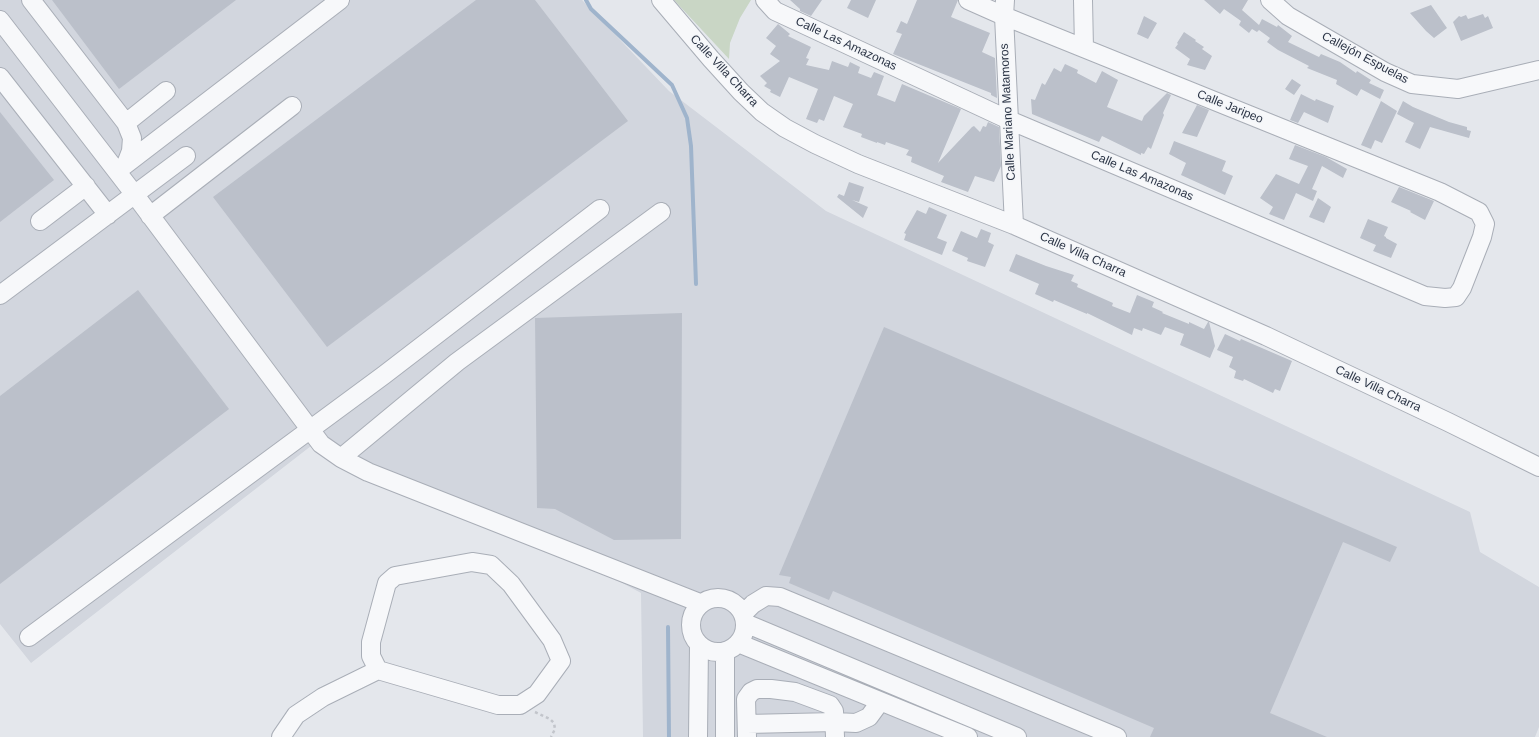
<!DOCTYPE html>
<html>
<head>
<meta charset="utf-8">
<style>
  body { margin:0 }
  canvas { display:block; background:#e4e7ec }
</style>
</head>
<body>
<canvas width="1539" height="737"></canvas>
<script>
const ctx = document.querySelector('canvas').getContext('2d');
ctx.lineJoin = 'round';
function fill(path, color) { ctx.fillStyle = color; ctx.fill(path, 'evenodd'); }
const poly = rows => new Path2D(rows.map(r => 'M' + r).join(''));
function strokePath(path, color, width, dash) { ctx.strokeStyle = color; ctx.lineWidth = width; ctx.lineCap = dash ? 'butt' : 'round'; ctx.setLineDash(dash || []); ctx.stroke(path); }
function drawText(font, color, halo, rows, align = 'center') {
  ctx.font = font + ' Helvetica,sans-serif'; ctx.lineWidth = 3; ctx.setLineDash([]); ctx.textBaseline = 'middle'; ctx.strokeStyle = halo; ctx.fillStyle = color; for (const [text, x, y, turn = 0] of rows) {
    ctx.save(); ctx.translate(x, y); ctx.rotate((+turn || 0) * Math.PI / 180); ctx.textAlign = isNaN(turn) ? turn : align; if (halo) ctx.strokeText(text, 0, 0); ctx.fillText(text, 0, 0); ctx.restore();
  }
}
fill(poly([
  [0,0,582,0,669,91,826,211,1470,512,1480,552,1539,587,1539,727,1535,737,643,737,641,593,613,578,323,454,311,446,31,663,0,624]
]), '#d2d6de');
fill(poly([
  [674,0,751,0,740,18,730,43,729,59]
]), '#c9d6c5');
strokePath(poly([
  [586,0,591,9,672,85,687,118,691,146,696,284],
  [668,627,669,737]
]), '#9fb4cc', 4);
fill(poly([
  [52,0,236,0,119,89],
  [476,0,535,0,628,121,327,347,213,197],
  [790,0,822,0,811,16,800,11,800,9],
  [851,0,876,0,868,18,847,8],
  [917,0,958,0,951,17,990,33,982,52,995,58,997,98,991,95,991,93,893,54,902,34,896,32,901,21,907,24],
  [1204,0,1248,0,1242,10,1259,25,1262,19,1277,27,1278,25,1292,36,1288,42,1319,57,1321,54,1340,62,1356,73,1357,71,1371,80,1369,83,1384,90,1380,99,1361,89,1357,96,1336,84,1337,80,1307,68,1309,66,1278,50,1267,42,1270,38,1259,30,1257,32,1252,29,1249,33,1239,25,1241,21,1224,9,1220,14],
  [1431,5,1447,28,1434,38,1426,31,1410,13],
  [1483,14,1485,18,1488,16,1493,28,1461,41,1453,22,1459,16,1461,17,1466,15,1468,19],
  [1144,16,1157,23,1148,39,1137,34],
  [778,24,790,34,788,36,811,47,806,58,809,59,806,65,829,70,832,61,848,67,850,62,860,67,858,73,871,78,874,72,884,76,877,95,895,102,902,84,961,109,938,163,972,127,974,126,980,132,983,126,986,127,988,122,999,127,1001,166,994,182,975,176,968,192,941,182,944,176,911,162,912,157,906,155,909,150,886,142,885,145,877,142,877,143,861,137,862,134,843,127,853,104,834,96,824,121,819,119,817,123,806,119,818,89,789,77,780,97,770,92,771,90,764,86,767,83,760,76,780,61,770,54,776,46,766,38],
  [1184,32,1196,40,1195,41,1204,47,1202,49,1212,56,1205,70,1187,65,1190,59,1175,48,1178,44,1177,43],
  [1065,64,1078,70,1077,73,1096,83,1102,71,1118,80,1107,107,1142,121,1144,116,1167,93,1171,95,1163,113,1164,115,1151,149,1148,147,1144,154,1141,153,1141,155,1102,136,1099,142,1032,114,1031,99,1035,100,1042,83,1045,85,1054,68,1061,72],
  [1292,79,1301,85,1294,95,1285,89],
  [1301,94,1315,101,1316,99,1334,106,1328,123,1304,112,1298,123,1290,120],
  [1381,101,1397,111,1382,143,1375,140,1371,149,1361,145],
  [1403,101,1413,107,1449,122,1467,127,1467,130,1471,131,1469,138,1430,127,1420,149,1405,142,1414,123,1397,114],
  [1197,105,1209,110,1197,137,1182,133],
  [0,112,54,180,0,222],
  [1174,141,1226,161,1222,171,1233,176,1225,195,1181,175,1186,163,1169,154],
  [1295,145,1326,157,1347,169,1343,178,1322,166,1312,189,1317,191,1313,201,1296,193,1284,220,1269,214,1273,207,1260,198,1276,174,1299,184,1308,166,1289,159],
  [849,182,864,187,859,202,852,200,868,207,863,218,837,197,839,194,844,196],
  [1399,187,1434,201,1425,220,1410,212,1411,211,1391,202],
  [1318,198,1331,207,1324,223,1309,217],
  [929,207,947,215,937,238,947,242,942,255,904,240,906,234,904,233,917,210,926,214],
  [1368,219,1388,227,1384,236,1386,237,1386,238,1397,244,1391,258,1373,251,1376,245,1360,238],
  [981,229,991,233,988,242,994,245,985,267,967,261,968,258,952,251,961,231,977,238],
  [1016,254,1046,266,1074,275,1071,281,1078,284,1077,287,1113,303,1112,306,1130,313,1137,295,1154,302,1152,307,1163,312,1162,313,1189,324,1189,322,1204,329,1208,322,1209,322,1215,346,1210,358,1180,345,1184,334,1165,327,1161,335,1143,328,1142,331,1134,328,1132,335,1087,313,1087,314,1054,300,1053,302,1035,294,1039,284,1009,271],
  [138,290,229,409,0,584,0,396],
  [682,313,681,539,614,540,555,509,537,508,535,318],
  [884,327,1397,547,1390,562,1343,542,1270,713,1327,737,1150,737,1154,728,833,591,829,600,789,583,791,577,779,575],
  [1225,334,1240,341,1241,339,1292,361,1280,391,1275,389,1273,393,1244,379,1243,381,1234,378,1236,371,1229,367,1233,357,1217,350]
]), '#bbc0ca');
const minor = poly([
  [31,0,126,123,132,138,131,151,126,164],
  [661,0,711,59,741,92,762,112,785,128,815,144,858,164,1014,225,1266,336,1448,422,1539,467],
  [765,0,775,11,1009,120,1425,296,1445,298,1456,297,1462,288,1482,237,1485,224,1479,212,1440,192,1004,16,968,0],
  [1005,0,1004,16,1014,225],
  [1083,0,1084,48],
  [1270,0,1288,16,1385,72,1412,84,1458,89,1539,70],
  [0,20,135,195,321,444,341,458,368,472,700,603],
  [0,77,108,215],
  [126,123,166,91],
  [117,171,340,0],
  [150,216,292,106],
  [40,221,86,186],
  [0,295,186,156],
  [341,458,457,362,661,212],
  '691 625a27 27 0 1 1 54 0a27 27 0 1 1-54 0Z',
  [743,614,753,604,766,596,780,597,1117,737],
  [745,623,1017,737],
  [29,637,384,375,600,209],
  [738,643,968,737],
  [725,651,725,737],
  [747,724,835,722,856,723,869,717,880,702],
  [281,737,296,715,323,697,378,670,371,656,371,642,387,583,395,576,472,562,491,565,511,584,552,640,561,661,537,694,520,705,498,705,378,670],
  [698,737,699,645],
  [747,737,746,699,751,692,757,689,771,689,795,692,830,705,834,711,835,737]
]);
strokePath(minor, '#a9aeb7', 20);
strokePath(poly([
  [535,712,550,719,554,723,555,729,551,737]
]), '#c2c5cb', 2.5, [3, 3]);
strokePath(minor, '#f7f8fa', 18);
drawText('12px', '#2b3445', '#f4f6f9', [
  ["Calle Las Amazonas",846,44,25],
  ["Callejón Espuelas",1365,58,28],
  ["Calle Villa Charra",724,71,47],
  ["Calle Jaripeo",1230,107,22],
  ["Calle Mariano Matamoros",1008,112,-93],
  ["Calle Las Amazonas",1142,176,23],
  ["Calle Villa Charra",1083,255,24],
  ["Calle Villa Charra",1378,389,25]
]);
</script>
</body>
</html>
